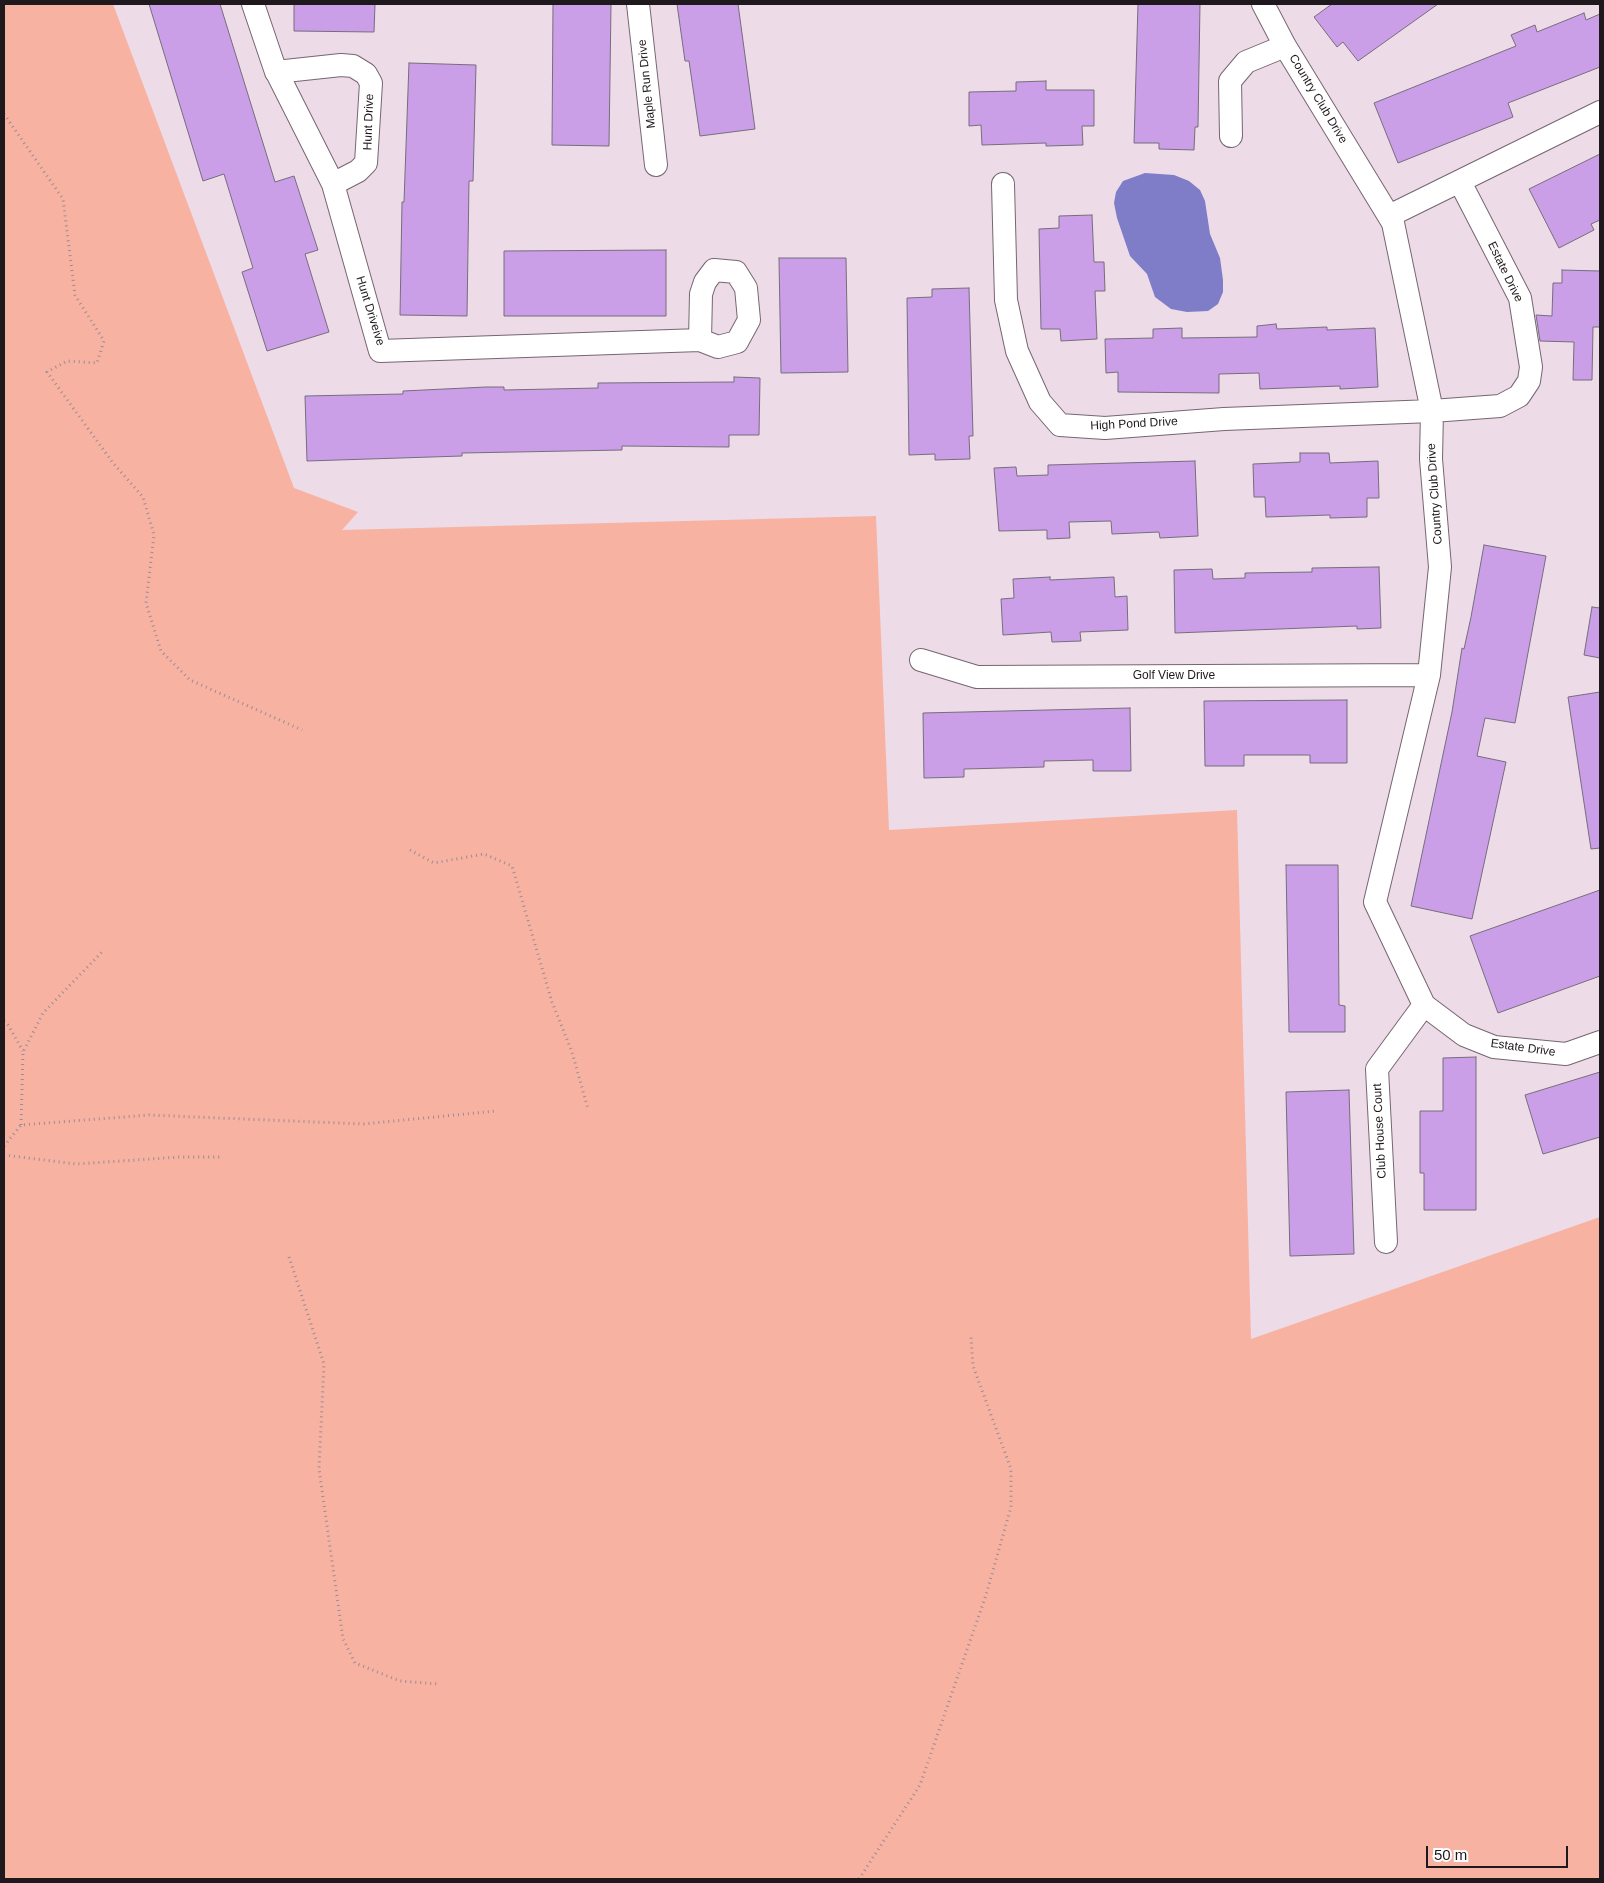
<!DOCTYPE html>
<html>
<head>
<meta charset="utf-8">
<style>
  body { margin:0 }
  #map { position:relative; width:1604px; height:1883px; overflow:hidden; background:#eddbe7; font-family:Arial,sans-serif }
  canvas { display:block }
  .frame { position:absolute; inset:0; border:5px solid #1f191d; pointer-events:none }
  .scale { position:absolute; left:1426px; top:1846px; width:142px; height:22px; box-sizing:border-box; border:2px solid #1f191d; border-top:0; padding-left:6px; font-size:15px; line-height:18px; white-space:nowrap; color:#1f191d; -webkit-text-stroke:4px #fff; paint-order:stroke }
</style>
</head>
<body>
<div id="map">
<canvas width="1604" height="1883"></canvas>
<div class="frame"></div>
<div class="scale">50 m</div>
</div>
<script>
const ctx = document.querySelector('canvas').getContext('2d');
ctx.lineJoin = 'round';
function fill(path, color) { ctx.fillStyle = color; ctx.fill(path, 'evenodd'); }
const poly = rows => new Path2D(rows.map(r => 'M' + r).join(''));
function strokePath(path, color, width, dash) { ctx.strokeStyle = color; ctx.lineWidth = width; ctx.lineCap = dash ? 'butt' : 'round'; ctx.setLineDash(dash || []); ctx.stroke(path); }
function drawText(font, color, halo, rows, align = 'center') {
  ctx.font = font + ' Arial,sans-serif'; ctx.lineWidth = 5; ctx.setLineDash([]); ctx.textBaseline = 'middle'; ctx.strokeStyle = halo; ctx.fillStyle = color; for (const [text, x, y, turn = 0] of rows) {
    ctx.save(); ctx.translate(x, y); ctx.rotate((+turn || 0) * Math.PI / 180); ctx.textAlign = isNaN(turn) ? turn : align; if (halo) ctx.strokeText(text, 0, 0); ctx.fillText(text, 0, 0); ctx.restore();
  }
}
fill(poly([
  [4,4,113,4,294,488,358,512,342,530,876,516,889,830,1237,810,1251,1339,1600,1217,1600,1879,4,1879]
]), '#f8b2a1');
fill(poly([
  [1145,173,1174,175,1189,181,1200,190,1205,201,1210,234,1220,258,1223,280,1223,292,1218,304,1208,311,1187,312,1171,309,1155,297,1147,274,1130,256,1117,218,1114,203,1116,192,1123,181]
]), '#7f7cc8');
const building = poly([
  [149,4,220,4,275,182,294,176,318,250,305,254,329,332,267,351,242,272,253,268,224,174,203,181,149,4],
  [294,4,375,4,374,32,294,31,294,4],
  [553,4,611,4,609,146,552,145,553,4],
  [677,4,738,4,755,129,700,136,689,61,685,61,677,4],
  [1138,4,1200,4,1198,127,1195,127,1194,150,1159,149,1159,143,1134,143,1138,4],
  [1332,4,1438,4,1358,61,1343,42,1337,47,1314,17,1332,4],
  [1584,13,1586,20,1600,14,1600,67,1508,103,1513,117,1398,163,1374,103,1516,46,1511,35,1535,25,1537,32,1584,13],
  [409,63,476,65,473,181,469,181,467,316,400,315,402,202,404,202,409,63],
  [1046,81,1046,90,1094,90,1094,126,1082,126,1083,145,1046,146,1046,143,982,145,981,125,969,126,969,92,1016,91,1016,82,1046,81],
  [1600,154,1600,220,1591,224,1594,230,1559,248,1529,189,1600,154],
  [1092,215,1094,262,1104,262,1105,291,1095,291,1097,339,1061,341,1060,329,1041,329,1039,229,1059,228,1059,216,1092,215],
  [666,250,666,316,504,316,504,251,666,250],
  [779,258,846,258,848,372,781,373,779,258],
  [1562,270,1600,271,1600,327,1593,327,1592,380,1573,380,1574,342,1540,341,1536,315,1552,316,1553,283,1562,283,1562,270],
  [969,288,973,436,969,436,970,459,935,460,935,454,909,455,907,298,932,297,932,289,969,288],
  [1276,324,1277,329,1327,327,1327,330,1375,328,1378,387,1340,389,1340,386,1260,389,1259,373,1219,374,1219,393,1118,392,1118,372,1106,373,1105,339,1153,338,1153,329,1182,328,1182,338,1257,337,1257,326,1276,324],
  [734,377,760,378,759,435,729,435,729,447,622,446,622,450,462,453,462,456,307,461,305,396,403,394,403,391,486,387,504,387,504,390,598,388,598,383,734,382,734,377],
  [1300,453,1329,453,1330,463,1378,461,1379,498,1367,498,1367,517,1330,518,1330,515,1266,517,1265,497,1254,497,1253,464,1300,462,1300,453],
  [1195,461,1198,536,1160,538,1159,532,1112,534,1111,521,1069,522,1070,538,1047,539,1047,530,999,531,994,468,1016,467,1017,476,1048,475,1048,465,1195,461],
  [1484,545,1546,556,1515,723,1485,718,1477,756,1506,762,1472,919,1411,906,1452,712,1462,648,1464,649,1471,617,1484,545],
  [1379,567,1381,628,1357,629,1357,626,1175,633,1174,570,1212,569,1213,579,1245,578,1245,573,1312,572,1312,568,1379,567],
  [1050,577,1050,580,1114,577,1115,597,1127,596,1128,630,1080,632,1081,641,1052,642,1051,632,1003,635,1001,599,1014,598,1013,579,1050,577],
  [1592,607,1600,608,1600,658,1584,655,1592,607],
  [1600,692,1600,848,1591,849,1568,697,1600,692],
  [1347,700,1347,763,1310,763,1310,755,1244,755,1244,766,1205,766,1204,701,1347,700],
  [1130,708,1131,771,1093,771,1093,760,1044,761,1044,767,964,769,964,777,924,778,923,713,1130,708],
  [1286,865,1338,865,1339,1005,1345,1006,1345,1032,1289,1032,1286,865],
  [1600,890,1600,976,1498,1013,1470,936,1600,890],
  [1476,1057,1476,1210,1424,1210,1424,1173,1420,1173,1420,1111,1443,1111,1443,1058,1476,1057],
  [1600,1072,1600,1137,1543,1154,1525,1095,1600,1072],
  [1349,1090,1354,1254,1290,1256,1286,1092,1349,1090]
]);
fill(building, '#cb9ee8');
strokePath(building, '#766d7c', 1);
const street = poly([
  [253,4,275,69,333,184,380,351,700,340,718,347,737,342,749,320,746,288,736,272,714,270,705,282,701,294,700,340],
  [638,4,656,165],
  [1263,4,1285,46,1393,223,1432,411,1431,459,1440,567,1429,675,1375,902,1424,1005,1464,1035,1494,1047,1566,1054,1600,1042],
  [276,72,341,65,353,66,366,74,371,83,366,163,358,171,333,184],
  [1231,136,1230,81,1246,62,1285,46],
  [1003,184,1006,300,1017,351,1040,402,1060,425,1105,428,1224,419,1432,411,1500,406,1519,396,1529,381,1531,367,1520,298,1460,182],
  [1389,216,1600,112],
  [921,660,977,677,1429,675],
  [1386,1242,1377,1069,1424,1005]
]);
strokePath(street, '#766671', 24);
strokePath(poly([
  [4,114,63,199,75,295,104,341,97,363,67,361,47,372,113,463,143,497,154,535,146,603,161,651,190,680,302,730],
  [410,850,434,863,484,854,512,866,552,1002,572,1052,588,1109],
  [4,1021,8,1025,23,1051],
  [21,1125,23,1052,43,1013,103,951],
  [4,1146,21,1125,149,1115,363,1124,496,1111],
  [4,1155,76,1164,180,1157,223,1157],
  [289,1257,324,1364,319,1469,343,1639,355,1663,400,1681,438,1684],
  [859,1879,920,1785,986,1595,1011,1507,1011,1469,973,1366,971,1337]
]), '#998c95', 3, [1, 4]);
strokePath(street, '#fff', 22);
drawText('12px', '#1f191d', '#fff', [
  ["Maple Run Drive",647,84,-96],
  ["Country Club Drive",1318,99,59],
  ["Hunt Drive",369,122,-88],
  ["Estate Drive",1505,272,64],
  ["Hunt Driveive",370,311,73],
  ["High Pond Drive",1134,424,-3],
  ["Country Club Drive",1435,494,-94],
  ["Golf View Drive",1174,676],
  ["Estate Drive",1523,1048,8],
  ["Club House Court",1380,1131,-93]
]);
</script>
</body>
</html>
